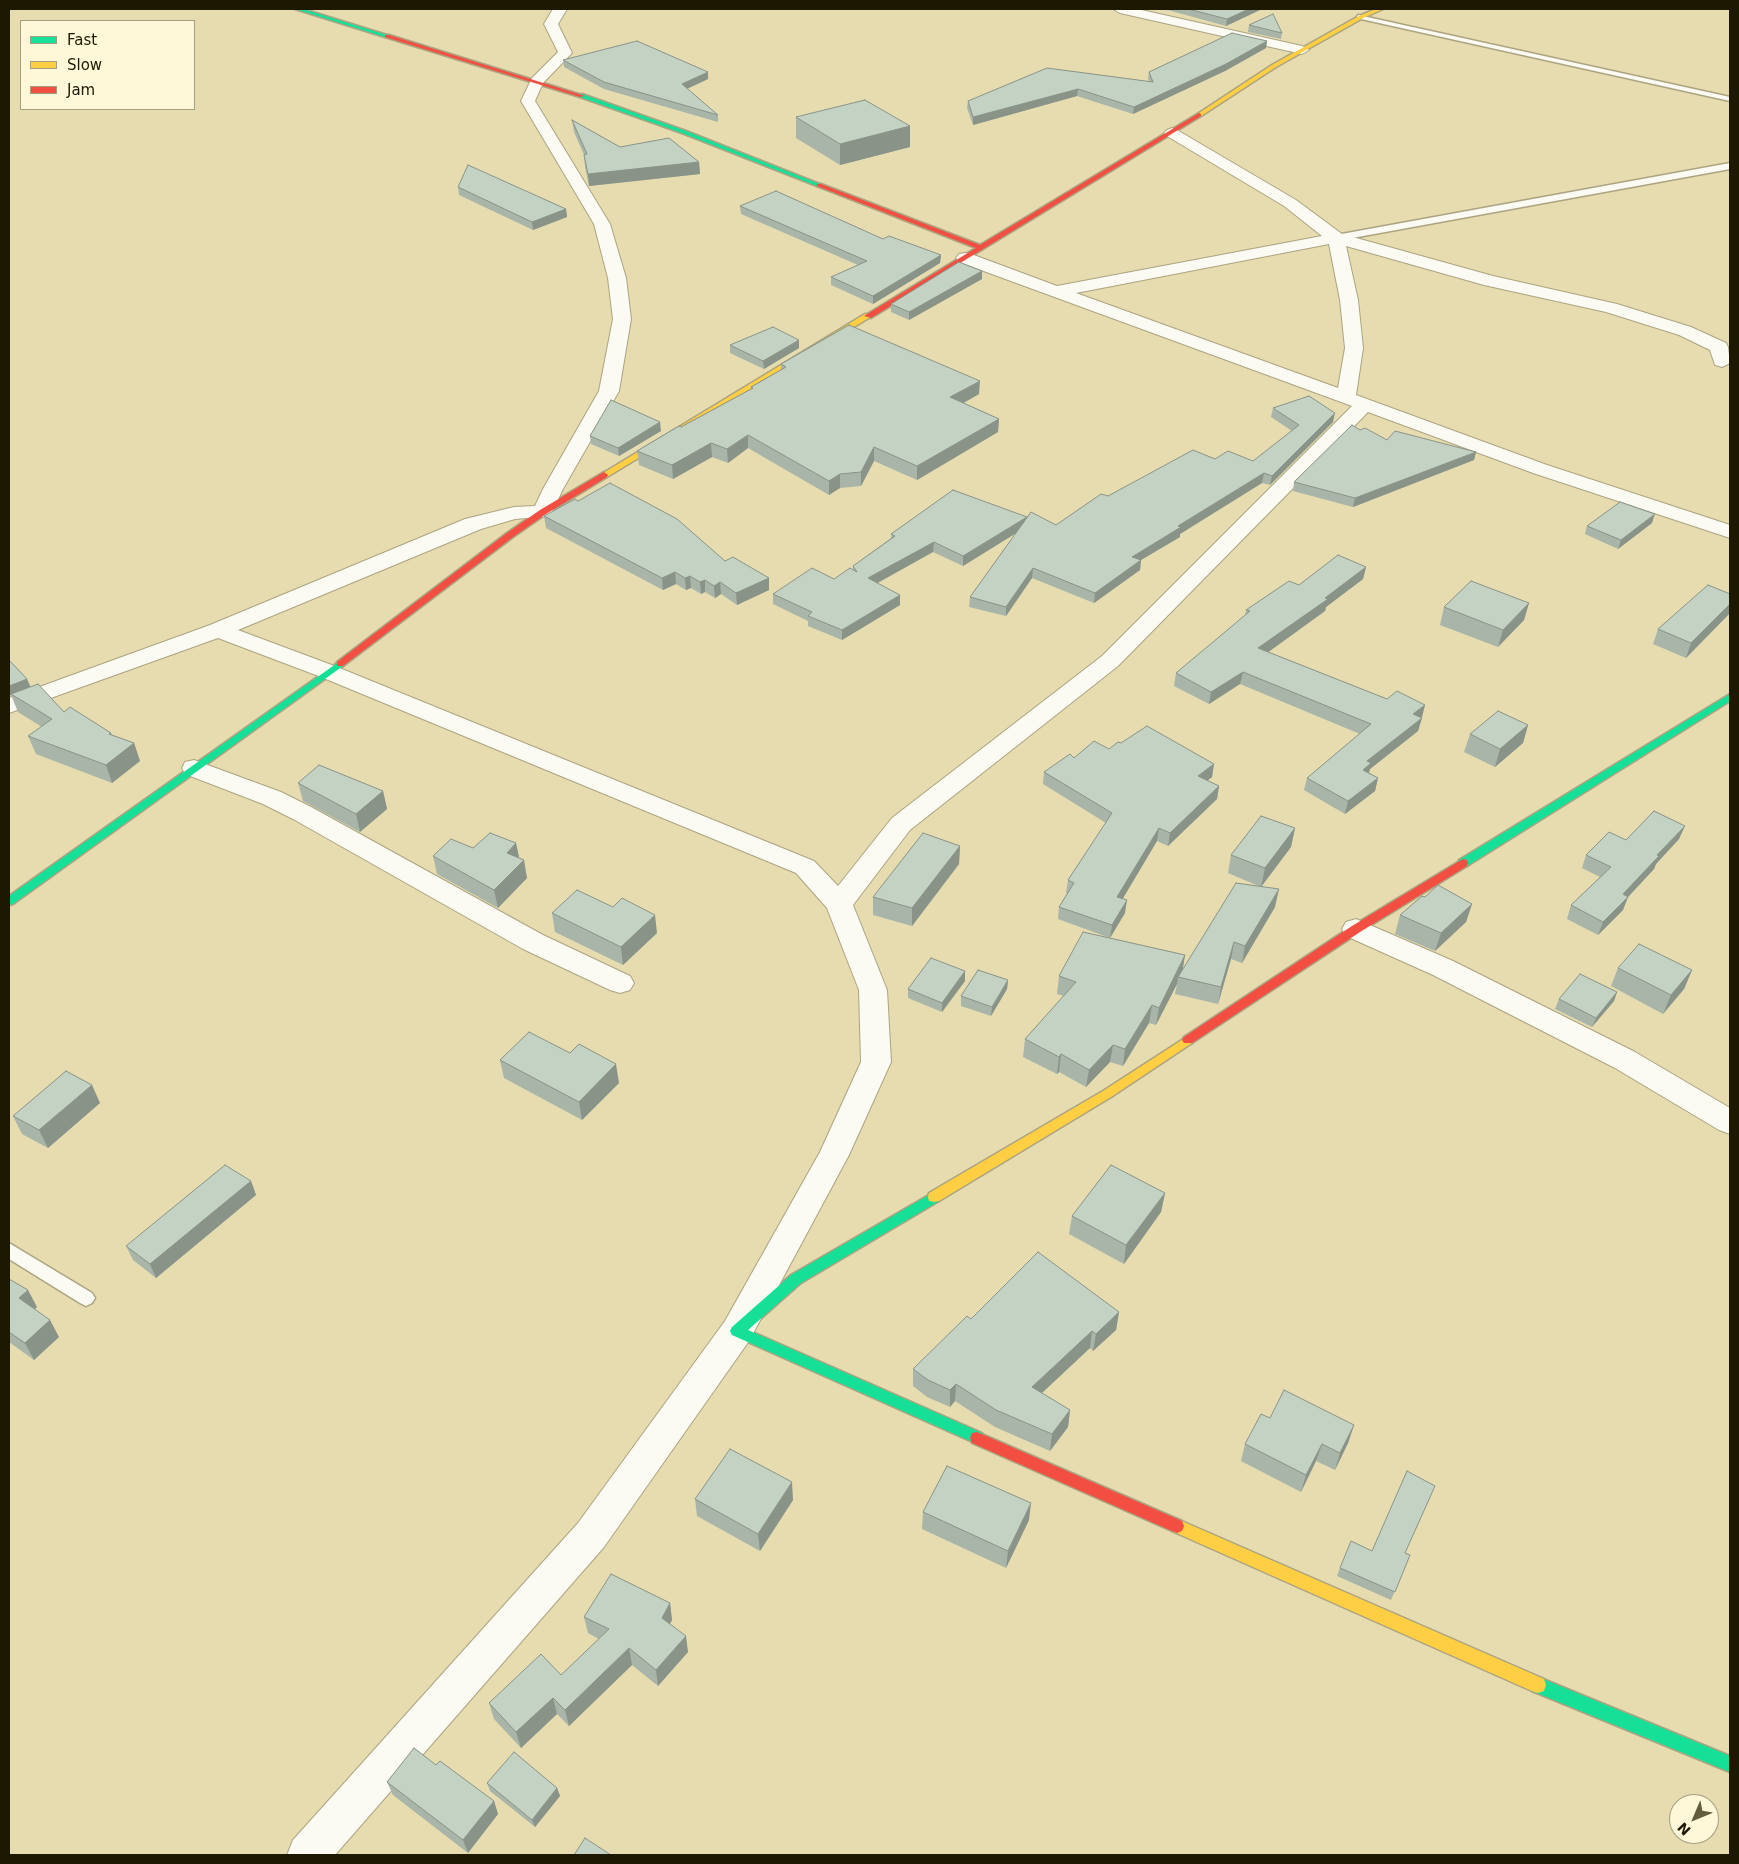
<!DOCTYPE html>
<html>
<head>
<meta charset="utf-8">
<style>
  body { margin:0 }
  #map { position:relative; width:1739px; height:1864px; overflow:hidden; background:#e6dcb0; font-family:"DejaVu Sans",sans-serif }
  canvas { display:block }
  .frame { position:absolute; inset:0; border:10px solid #1d1801; pointer-events:none }
  .legend { position:absolute; left:20px; top:20px; width:175px; height:90px; box-sizing:border-box; background:#fef7d8; border:1px solid #a49e82; margin:0; padding:6px 9px; list-style:none; font-size:15px; color:#1d1801 }
  .legend li { display:flex; align-items:center; gap:10px; height:25px }
  .legend b { width:25px; border:1px solid #a49e82 }
  .north { position:absolute; left:1669px; top:1794px; width:50px; height:50px; box-sizing:border-box; background:#fef7d8; border:1px solid #a49e82; border-radius:50%; rotate:225deg; font-size:14px; font-weight:700; line-height:20px; text-align:center; color:#1d1801 }
  .north::after { content:''; display:block; margin:auto; width:18px; height:22px; background:#635d3e; clip-path:polygon(50% 0,100% 100%,50% 72%,0 100%) }
</style>
</head>
<body>
<div id="map">
<canvas width="1739" height="1864"></canvas>
<div class="frame"></div>
<ul class="legend">
<li><b style="height:6px;background:#16e098"></b>Fast</li>
<li><b style="height:6px;background:#ffcf43"></b>Slow</li>
<li><b style="height:6px;background:#f24e42"></b>Jam</li>
</ul>
<div class="north">N</div>
</div>
<script>
const ctx = document.querySelector('canvas').getContext('2d');
ctx.lineJoin = 'round';
const poly = rows => new Path2D(rows.map(r => 'M' + r).join(''));
function strokePath(path, color, width, dash) { ctx.strokeStyle = color; ctx.lineWidth = width; ctx.lineCap = dash ? 'butt' : 'round'; ctx.setLineDash(dash || []); ctx.stroke(path); }
function fill(path, color) { ctx.fillStyle = color; ctx.fill(path, 'evenodd'); }
const lane = poly([
  [1358,15,1730,97,1730,101,1361,19,1357,17,1358,15],
  [1730,163,1730,169,1336,241,1331,238,1336,235,1730,163],
  [9,1243,92,1293,95,1298,92,1303,86,1306,80,1303,9,1259,9,1243]
]);
const street = poly([
  [553,9,567,9,558,24,572,53,543,83,535,101,610,224,626,278,631,319,619,391,563,489,550,516,515,519,481,529,238,630,337,667,814,861,838,886,892,818,1102,656,1352,406,959,262,956,258,959,254,965,253,971,254,1057,286,1322,236,1284,206,1167,136,1164,133,1167,130,1172,128,1177,130,1296,200,1342,234,1493,276,1617,304,1691,327,1726,343,1728,347,1730,363,1722,367,1715,365,1710,350,1679,335,1606,312,1484,285,1346,246,1358,300,1363,348,1356,395,1547,465,1730,525,1730,538,1533,473,1368,412,1118,666,910,830,853,905,887,990,891,1062,849,1155,749,1341,604,1547,335,1855,287,1855,293,1840,578,1523,725,1321,820,1152,861,1062,859,990,827,908,796,873,321,677,218,638,9,713,9,698,210,625,465,519,514,507,535,506,543,489,599,391,613,319,608,278,594,224,521,101,532,78,558,52,544,24,553,9],
  [1329,244,1340,300,1345,348,1338,388,1076,293,1329,244],
  [1113,9,1137,9,1302,46,1309,50,1302,54,1120,13,1113,9],
  [194,760,281,792,311,807,543,935,630,976,634,983,630,990,620,993,610,990,523,949,293,819,263,804,185,774,182,768,185,762,194,760],
  [1356,919,1453,961,1635,1052,1730,1108,1730,1134,1719,1130,1615,1068,1433,975,1346,936,1342,929,1346,922,1356,919]
]);
const fast = poly([
  [295,9,303,9,390,36,385,37,295,9],
  [582,94,686,131,822,185,817,186,682,133,580,97,580,95,582,94],
  [340,661,345,664,343,666,13,904,9,905,9,896,340,661],
  [1730,694,1730,701,1467,866,1459,866,1458,863,1459,860,1730,694],
  [934,1192,939,1193,940,1197,939,1201,801,1283,748,1330,982,1433,984,1438,982,1443,977,1444,732,1335,730,1331,732,1327,791,1275,934,1192],
  [1538,1677,1730,1756,1730,1772,1532,1691,1530,1685,1532,1679,1538,1677]
]);
const slow = poly([
  [1376,9,1383,9,1363,18,1276,67,1201,116,1196,115,1272,65,1359,16,1376,9],
  [865,314,872,316,607,477,604,478,600,475,865,314],
  [1188,1036,1192,1037,1194,1040,1192,1043,1111,1097,939,1201,934,1202,929,1201,928,1197,929,1193,1103,1091,1188,1036],
  [1177,1519,1544,1679,1546,1685,1544,1691,1538,1693,1532,1691,1172,1531,1170,1526,1172,1521,1177,1519]
]);
const jam = poly([
  [385,35,389,35,585,96,580,97,385,37,385,35],
  [1199,113,1201,114,1201,116,983,249,871,318,864,316,976,248,817,186,817,184,821,184,980,245,1199,113],
  [604,472,608,475,607,477,546,514,513,537,343,666,337,666,337,662,507,533,540,510,604,472],
  [1463,859,1467,860,1468,863,1467,866,1360,932,1192,1043,1184,1043,1182,1040,1184,1037,1352,926,1463,859],
  [977,1432,1182,1521,1184,1526,1182,1531,1177,1533,1172,1531,972,1443,970,1438,972,1433,977,1432]
]);
strokePath(lane, '#aca481', 3);
strokePath(street, '#aca481', 2);
strokePath(fast, '#aca481', 3);
strokePath(slow, '#aca481', 3);
strokePath(jam, '#aca481', 3);
fill(lane, '#fbfaf3');
fill(street, '#fbfaf3');
fill(fast, '#16e098');
fill(slow, '#ffcf43');
fill(jam, '#f24e42');
fill(poly([
  [1164,9,1262,9,1226,26],
  [1249,25,1282,33,1281,39,1248,32],
  [1267,41,1266,48,1225,71,1133,114,1077,96,973,125,967,108,968,101,1149,81,1148,79,1149,72],
  [563,60,708,79,687,89,718,115,718,122,604,89,564,67],
  [796,117,910,126,910,147,840,165,796,138],
  [572,120,620,147,699,162,700,174,589,186,585,167,584,155,574,132],
  [458,187,566,209,567,217,533,230,459,195],
  [740,206,883,239,941,255,940,263,873,304,831,285,831,277,858,265,741,214],
  [982,271,982,279,909,320,891,312,891,304],
  [730,345,799,348,764,369,730,353],
  [781,364,979,394,964,403,999,419,998,432,917,480,874,461,861,486,840,488,829,495,748,448,728,463,712,457,673,479,639,465,637,451,751,389,751,387,781,370],
  [1273,408,1333,422,1270,485,1262,483,1180,534,1180,537,1141,560,1140,570,1094,603,1032,578,1006,616,969,607,970,597,1016,533,963,566,933,552,878,583,900,605,842,640,808,626,808,621,773,604,773,594,834,579,853,570,853,566,891,538,891,534,1027,517,1027,518,1056,525,1108,496,1215,459,1253,461,1292,431,1271,417],
  [1360,430,1387,440,1476,452,1474,460,1353,507,1293,491,1294,482],
  [661,431,619,456,591,444,590,436],
  [544,516,725,561,769,578,769,590,737,605,721,594,715,598,705,592,701,594,691,588,686,590,676,584,663,590,546,528],
  [1652,523,1618,549,1585,534,1587,526],
  [1366,567,1363,579,1326,607,1325,611,1268,652,1387,699,1425,705,1421,718,1422,718,1418,731,1370,769,1369,773,1378,778,1375,791,1345,814,1304,790,1307,778,1360,734,1240,684,1209,704,1174,686,1176,673,1245,616,1246,610,1299,585],
  [1730,594,1730,613,1686,658,1653,644,1658,629],
  [1529,603,1524,620,1498,647,1440,625,1444,607],
  [9,660,27,679,30,687,64,712,111,733,112,735,134,743,140,761,112,783,36,754,28,736,42,727,18,712,11,695,9,696],
  [1528,725,1523,743,1495,767,1464,752,1470,734],
  [1121,743,1214,764,1212,777,1207,781,1219,786,1217,799,1168,846,1157,841,1123,898,1125,913,1110,938,1058,919,1059,907,1067,893,1066,893,1068,880,1106,823,1043,784,1044,772,1074,758,1109,749],
  [298,783,383,791,387,809,360,832,303,801],
  [1295,828,1291,847,1261,887,1275,907,1242,963,1231,959,1218,1004,1175,994,1177,984,1156,1025,1149,1023,1123,1066,1110,1062,1086,1087,1059,1072,1057,1074,1023,1057,1025,1039,1064,996,1057,994,1059,976,1185,955,1183,968,1261,887,1228,873,1231,855],
  [1679,839,1656,864,1654,869,1628,897,1623,910,1598,935,1567,919,1571,905,1600,877,1582,868,1586,855,1626,840],
  [516,843,519,858,527,878,498,908,437,874,433,856,473,848],
  [960,846,959,864,912,926,873,915,873,897],
  [1425,897,1472,904,1466,922,1435,951,1395,934,1400,915],
  [613,907,657,933,623,965,555,932,552,913],
  [1618,968,1692,970,1684,989,1663,1014,1611,986],
  [965,971,965,981,942,1012,908,998,908,989],
  [1008,980,1007,989,991,1016,961,1006,961,996],
  [1617,992,1614,1001,1592,1027,1555,1009,1559,999],
  [570,1053,619,1083,582,1120,504,1078,500,1060],
  [100,1103,48,1148,22,1134,13,1116],
  [251,1181,256,1195,156,1278,133,1260,126,1246],
  [1165,1193,1161,1212,1124,1264,1069,1234,1072,1216],
  [9,1279,37,1307,35,1309,59,1337,34,1360,9,1342],
  [1119,1312,1116,1330,1093,1351,1090,1348,1042,1393,1070,1410,1068,1427,1050,1451,995,1427,955,1401,950,1407,927,1397,913,1386,913,1369,971,1319],
  [1270,1418,1354,1425,1348,1443,1335,1470,1316,1461,1301,1492,1241,1461,1245,1444],
  [695,1499,793,1500,760,1551,697,1516],
  [923,1512,1029,1520,1006,1568,922,1529],
  [1372,1551,1406,1553,1410,1555,1391,1600,1337,1576,1340,1568],
  [670,1603,672,1620,670,1624,688,1652,658,1686,632,1665,569,1726,557,1714,521,1748,494,1719,489,1703,561,1675,599,1639,588,1633,584,1617],
  [436,1765,494,1801,498,1814,468,1853,393,1795,387,1782],
  [487,1783,557,1788,560,1796,535,1827,490,1791]
]), '#a9b5a8');
fill(poly([
  [1249,9,1262,9,1226,26,1227,19],
  [1267,41,1266,48,1225,71,1133,114,1134,107],
  [708,72,708,79,682,91,682,84],
  [1078,89,1077,96,973,125,973,117],
  [910,126,910,147,840,165,840,144],
  [699,162,700,174,589,186,588,174],
  [566,209,567,217,533,230,532,222],
  [941,255,940,263,873,304,873,296],
  [982,271,982,279,909,320,909,312],
  [799,340,799,348,764,369,763,361],
  [980,381,979,394,950,410,950,397],
  [1335,413,1333,422,1270,485,1272,476],
  [999,419,998,432,917,480,917,466],
  [660,422,661,431,619,456,618,448],
  [748,435,748,448,728,463,727,449],
  [711,443,712,457,673,479,672,465],
  [874,447,874,461,861,486,861,472],
  [1476,452,1474,460,1353,507,1355,498],
  [1264,473,1262,483,1180,534,1180,537,1141,560,1140,570,1094,603,1095,593,1132,557,1178,526],
  [840,474,840,488,829,495,829,481],
  [1655,514,1652,523,1618,549,1621,540],
  [1027,517,1026,527,963,566,963,556],
  [934,542,933,552,868,588,868,578],
  [1366,567,1363,579,1326,607,1325,611,1256,661,1258,648],
  [1033,568,1032,578,1006,616,1006,607],
  [675,572,676,584,663,590,662,578],
  [690,576,691,588,686,590,685,578],
  [769,578,769,590,737,605,736,593],
  [705,580,705,592,701,594,700,582],
  [720,582,721,594,715,598,714,586],
  [900,595,900,605,842,640,842,630],
  [1529,603,1524,620,1498,647,1503,630],
  [1730,604,1730,613,1686,658,1691,643],
  [1243,672,1240,684,1209,704,1211,692],
  [27,679,31,688,11,694,11,695,9,696,9,686],
  [1425,705,1422,717,1410,727,1413,714],
  [1422,718,1418,731,1370,769,1368,776,1363,770,1367,761],
  [1528,725,1523,743,1495,767,1500,749],
  [134,743,140,761,112,783,106,765],
  [1214,764,1212,777,1196,789,1198,776],
  [1378,778,1375,791,1345,814,1348,801],
  [1219,786,1217,799,1168,846,1170,833],
  [383,791,387,809,360,832,356,814],
  [1685,826,1679,839,1656,864,1654,869,1628,897,1623,910,1598,935,1603,922,1623,894,1657,855],
  [1159,828,1157,841,1116,910,1117,897],
  [1295,828,1291,847,1261,887,1265,868],
  [516,843,520,862,507,853],
  [960,846,959,864,912,926,912,908],
  [524,860,527,878,498,908,494,890],
  [1279,889,1275,907,1242,963,1245,946],
  [1127,900,1125,913,1110,938,1112,925],
  [1472,904,1466,922,1435,951,1441,933],
  [655,915,657,933,623,965,621,947],
  [1234,942,1231,959,1218,1004,1221,987],
  [1185,955,1182,973,1178,977,1177,984,1156,1025,1159,1008],
  [1692,970,1684,989,1663,1014,1671,995],
  [965,971,965,981,942,1012,942,1003],
  [1008,980,1007,989,991,1016,992,1007],
  [1617,992,1614,1001,1592,1027,1596,1018],
  [1152,1005,1149,1023,1123,1066,1125,1049],
  [1113,1045,1110,1062,1086,1087,1089,1070],
  [1061,1054,1059,1072,1057,1074,1059,1057],
  [616,1064,619,1083,582,1120,579,1102],
  [92,1085,100,1103,48,1148,39,1130],
  [251,1181,256,1195,156,1278,150,1264],
  [1165,1193,1161,1212,1124,1264,1126,1245],
  [28,1290,37,1307,28,1315,19,1298],
  [1119,1312,1116,1330,1093,1351,1096,1334],
  [50,1320,59,1337,34,1360,25,1343],
  [1092,1331,1090,1348,1030,1404,1032,1387],
  [956,1384,955,1401,950,1407,950,1390],
  [1070,1410,1068,1427,1050,1451,1052,1434],
  [1354,1425,1348,1443,1335,1470,1340,1453],
  [1322,1444,1316,1461,1301,1492,1306,1475],
  [792,1482,793,1500,760,1551,758,1534],
  [1031,1503,1029,1520,1006,1568,1008,1551],
  [670,1603,672,1620,664,1634,662,1618],
  [686,1636,688,1652,658,1686,656,1670],
  [629,1648,632,1665,569,1726,565,1710],
  [553,1698,557,1714,521,1748,516,1732],
  [557,1788,560,1796,535,1827,532,1820],
  [494,1801,498,1814,468,1853,463,1840]
]), '#899388');
const building = poly([
  [1188,9,1249,9,1227,19,1188,9],
  [1273,14,1282,33,1249,25,1273,14],
  [1232,33,1267,41,1226,64,1134,107,1078,89,973,117,968,101,1047,68,1153,82,1149,72,1232,33],
  [637,41,708,72,682,84,718,115,604,82,563,60,637,41],
  [865,100,910,126,840,144,796,117,865,100],
  [572,120,620,147,669,138,699,162,588,174,584,155,587,154,572,120],
  [468,165,566,209,532,222,458,187,468,165],
  [776,191,883,239,889,236,941,255,873,296,831,277,867,261,740,206,776,191],
  [959,262,982,271,909,312,891,304,959,262],
  [849,325,980,381,950,397,999,419,917,466,874,447,861,472,840,474,829,481,748,435,727,449,711,443,672,465,637,451,679,426,681,427,753,388,751,387,786,367,781,364,849,325],
  [773,327,799,340,763,361,730,345,773,327],
  [1309,396,1335,413,1272,476,1264,473,1178,526,1181,527,1132,557,1141,560,1095,593,1033,568,1006,607,970,597,1031,512,1056,525,1101,494,1108,496,1193,450,1215,459,1228,451,1253,461,1299,425,1273,408,1309,396],
  [611,400,660,422,618,448,590,436,611,400],
  [1352,425,1360,430,1365,428,1387,440,1395,431,1476,452,1355,498,1294,482,1352,425],
  [610,483,677,519,725,561,733,557,769,578,736,593,720,582,714,586,705,580,700,582,690,576,685,578,675,572,662,578,544,516,575,499,578,501,610,483],
  [953,490,1027,517,963,556,934,542,868,578,900,595,842,630,808,616,812,612,773,594,812,568,834,579,850,568,857,572,853,566,895,536,891,534,953,490],
  [1620,502,1655,514,1621,540,1587,526,1620,502],
  [1338,555,1366,567,1325,598,1328,599,1258,648,1387,699,1397,691,1425,705,1413,714,1422,718,1367,761,1371,763,1363,770,1378,778,1348,801,1307,778,1371,724,1243,672,1211,692,1176,673,1250,611,1246,610,1289,581,1299,585,1338,555],
  [1471,581,1529,603,1503,630,1444,607,1471,581],
  [1708,585,1730,594,1730,604,1691,643,1658,629,1708,585],
  [9,660,27,679,9,686,9,660],
  [38,684,64,712,70,707,111,733,109,734,134,743,106,765,28,736,52,719,11,694,38,684],
  [1498,711,1528,725,1500,749,1470,734,1498,711],
  [1147,726,1214,764,1198,776,1219,786,1170,833,1159,828,1117,897,1127,900,1112,925,1059,907,1074,883,1068,880,1112,813,1044,772,1070,754,1074,758,1094,741,1109,749,1118,742,1121,743,1147,726],
  [319,765,383,791,356,814,298,783,319,765],
  [1654,811,1685,826,1657,855,1659,856,1623,894,1628,897,1603,922,1571,905,1611,867,1586,855,1609,832,1626,840,1654,811],
  [1261,816,1295,828,1265,868,1231,855,1261,816],
  [490,833,516,843,507,853,524,860,494,890,433,856,451,839,473,848,490,833],
  [923,833,960,846,912,908,873,897,923,833],
  [1236,883,1279,889,1245,946,1234,942,1221,987,1178,977,1236,883],
  [1438,885,1472,904,1441,933,1400,915,1422,896,1425,897,1438,885],
  [577,890,613,907,622,898,655,915,621,947,552,913,577,890],
  [1083,932,1185,955,1159,1008,1152,1005,1125,1049,1113,1045,1089,1070,1061,1054,1059,1057,1025,1039,1076,982,1059,976,1083,932],
  [1639,944,1692,970,1671,995,1618,968,1639,944],
  [931,958,965,971,942,1003,908,989,931,958],
  [978,970,1008,980,992,1007,961,996,978,970],
  [1580,974,1617,992,1596,1018,1559,999,1580,974],
  [529,1032,570,1053,579,1044,616,1064,579,1102,500,1060,529,1032],
  [66,1071,92,1085,39,1130,13,1116,66,1071],
  [225,1165,251,1181,150,1264,126,1246,225,1165],
  [1111,1165,1165,1193,1126,1245,1072,1216,1111,1165],
  [1038,1252,1119,1312,1096,1334,1092,1331,1032,1387,1070,1410,1052,1434,996,1410,956,1384,950,1390,928,1380,913,1369,967,1316,971,1319,1038,1252],
  [9,1279,28,1290,19,1298,50,1320,25,1343,9,1332,9,1279],
  [1284,1390,1354,1425,1340,1453,1322,1444,1306,1475,1245,1444,1261,1414,1270,1418,1284,1390],
  [730,1449,792,1482,758,1534,695,1499,730,1449],
  [947,1466,1031,1503,1008,1551,923,1512,947,1466],
  [1407,1471,1435,1486,1405,1553,1410,1555,1395,1592,1340,1568,1351,1541,1372,1551,1407,1471],
  [611,1574,670,1603,662,1618,686,1636,656,1670,629,1648,565,1710,553,1698,516,1732,489,1703,541,1654,561,1675,609,1629,584,1617,611,1574],
  [414,1748,436,1765,440,1761,494,1801,463,1840,387,1782,414,1748],
  [514,1752,557,1788,532,1820,487,1783,514,1752],
  [585,1838,611,1855,574,1855,585,1838]
]);
fill(building, '#c4d2c3');
strokePath(building, '#899388', 1);
</script>
</body>
</html>
